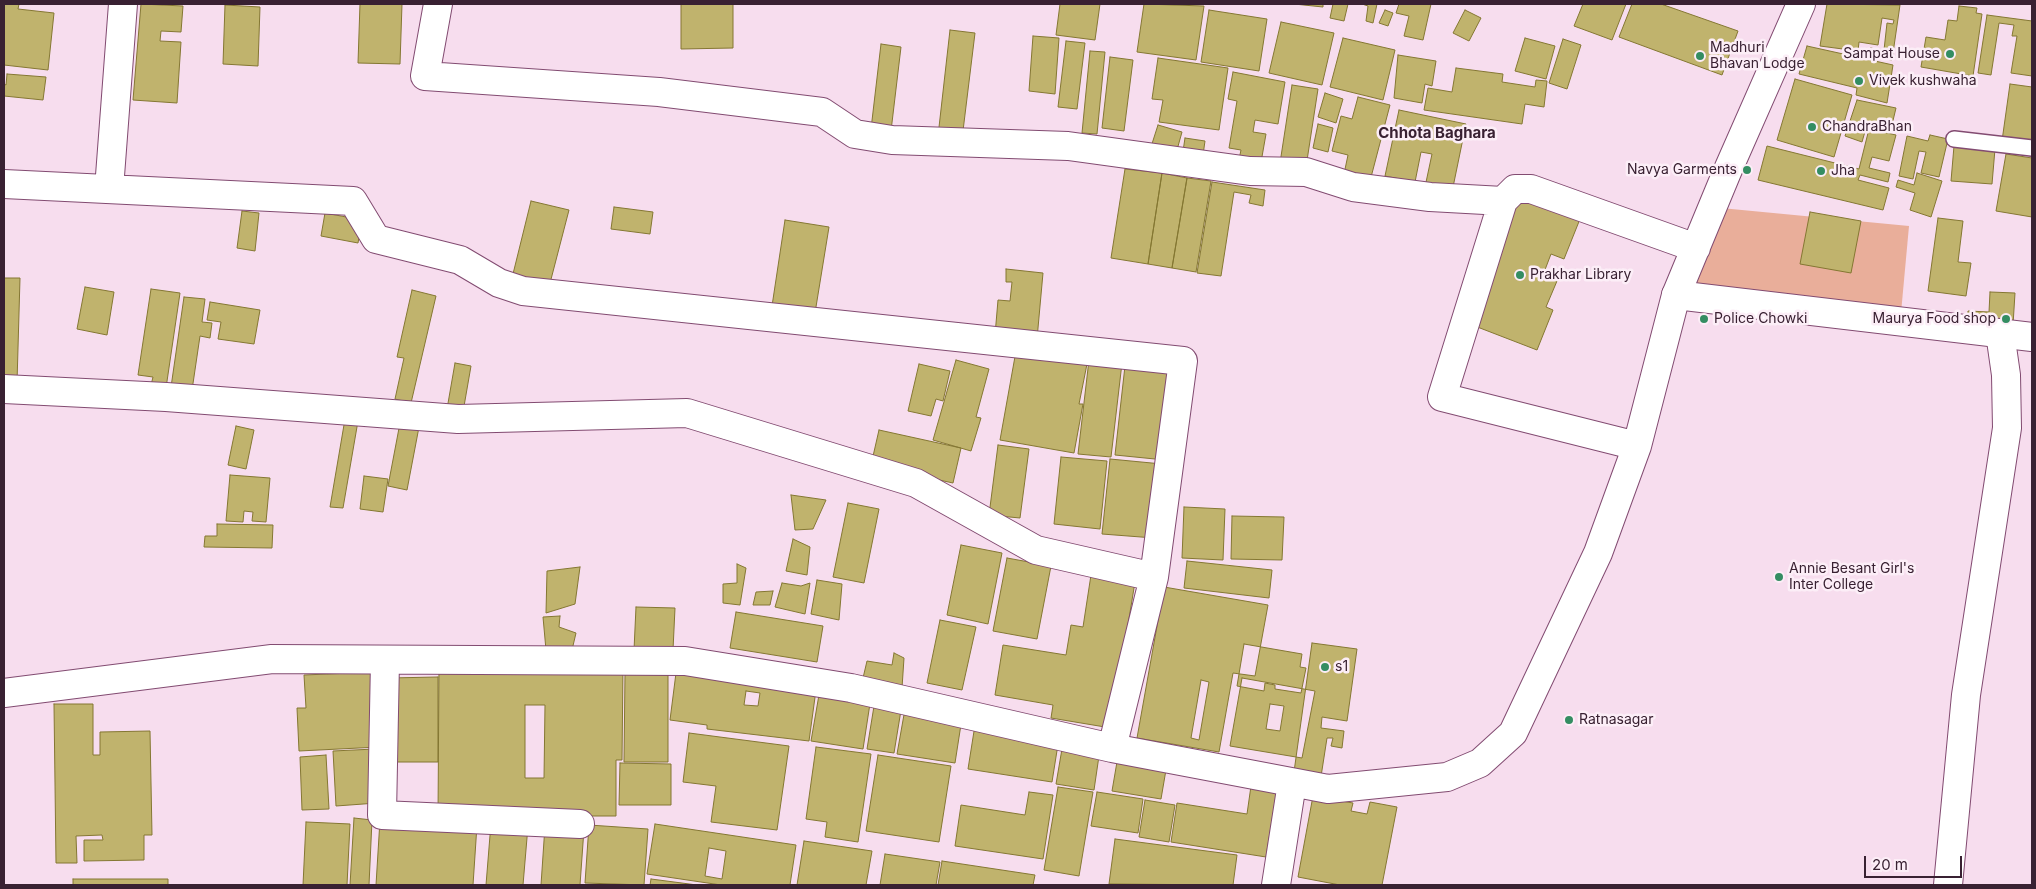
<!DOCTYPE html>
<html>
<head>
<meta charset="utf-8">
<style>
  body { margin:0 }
  #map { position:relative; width:2036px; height:889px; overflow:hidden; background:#f7ddee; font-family:Inter,sans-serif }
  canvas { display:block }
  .frame { position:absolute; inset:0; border:5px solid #392132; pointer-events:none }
  .scale { position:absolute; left:1864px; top:856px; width:98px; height:22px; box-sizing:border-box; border:2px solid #392132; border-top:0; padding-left:6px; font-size:15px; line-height:18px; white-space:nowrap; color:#392132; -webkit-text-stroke:4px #fceef7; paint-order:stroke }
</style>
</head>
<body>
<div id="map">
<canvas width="2036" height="889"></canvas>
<div class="frame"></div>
<div class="scale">20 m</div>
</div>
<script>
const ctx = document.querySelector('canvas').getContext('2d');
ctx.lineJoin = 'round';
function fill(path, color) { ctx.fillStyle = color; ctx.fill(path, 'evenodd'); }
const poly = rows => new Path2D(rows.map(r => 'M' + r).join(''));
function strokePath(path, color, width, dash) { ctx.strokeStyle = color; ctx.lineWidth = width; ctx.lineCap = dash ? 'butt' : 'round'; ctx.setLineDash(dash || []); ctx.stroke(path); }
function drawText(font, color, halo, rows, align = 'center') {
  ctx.font = font + ' Inter,sans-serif'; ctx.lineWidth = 5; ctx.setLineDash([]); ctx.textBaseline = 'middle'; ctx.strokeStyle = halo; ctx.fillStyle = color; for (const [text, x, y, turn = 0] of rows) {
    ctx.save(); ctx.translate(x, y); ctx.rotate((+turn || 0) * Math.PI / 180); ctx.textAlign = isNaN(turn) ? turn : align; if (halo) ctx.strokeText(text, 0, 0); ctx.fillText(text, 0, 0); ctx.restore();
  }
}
fill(poly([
  [1721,208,1909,226,1901,313,1689,291]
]), '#e9ae9a');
const building = poly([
  [4,4,19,4,18,9,54,13,48,70,4,65,4,4],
  [141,4,183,6,181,32,161,31,160,41,181,42,177,103,133,100,141,4],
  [360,4,402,4,400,64,358,63,360,4],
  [681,4,733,4,733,48,681,49,681,4],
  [1060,4,1100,4,1095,40,1056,35,1060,4],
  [1144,4,1204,6,1196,60,1137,52,1144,4],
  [1294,4,1323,4,1323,7,1294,4],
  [1333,4,1348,4,1344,21,1330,18,1333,4],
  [1377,4,1373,23,1366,21,1368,6,1362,4,1377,4],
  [1399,4,1431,4,1423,40,1404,36,1409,16,1396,13,1399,4],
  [1583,4,1626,4,1612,40,1574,26,1583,4],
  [1632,4,1661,4,1738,31,1722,75,1619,37,1632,4],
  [1827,4,1900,5,1892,60,1869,56,1870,48,1884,50,1887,23,1893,24,1894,20,1882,18,1878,45,1859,42,1858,51,1820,46,1827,4],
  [225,5,260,7,258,66,223,64,225,5],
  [1959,6,1977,8,1976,13,1982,14,1973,76,1921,67,1926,37,1945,40,1948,20,1957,21,1959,6],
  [1209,10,1267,19,1259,71,1201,62,1209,10],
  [1385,10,1393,13,1388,26,1379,23,1385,10],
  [1465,10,1481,18,1469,41,1453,33,1465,10],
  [1987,15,2032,21,2032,76,2011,73,2017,36,2012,36,2014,25,1999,23,1991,75,1978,73,1987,15],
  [1281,22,1334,33,1322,85,1269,73,1281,22],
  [950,30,975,33,962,139,938,136,950,30],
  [1033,36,1059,38,1055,94,1029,91,1033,36],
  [1343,38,1395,50,1383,100,1330,87,1343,38],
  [1525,38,1555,46,1546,79,1515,71,1525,38],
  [1563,39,1581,45,1567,89,1549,83,1563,39],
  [1066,41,1085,43,1077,109,1058,107,1066,41],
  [881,44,901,47,891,131,871,129,881,44],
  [1807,46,1893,65,1887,103,1856,95,1857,88,1799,74,1807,46],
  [1090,51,1105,52,1097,134,1082,133,1090,51],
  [1398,55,1436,61,1432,86,1425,84,1422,103,1394,98,1398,55],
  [1110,57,1133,60,1124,131,1102,128,1110,57],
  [1158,58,1228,68,1219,130,1159,122,1163,100,1152,99,1158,58],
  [1456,68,1503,74,1502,82,1535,87,1536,80,1547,81,1544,107,1525,104,1522,124,1424,110,1428,88,1452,92,1456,68],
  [1233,72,1285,82,1278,124,1255,120,1253,132,1266,134,1260,168,1238,164,1241,150,1229,148,1237,101,1228,99,1233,72],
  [7,74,46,77,43,100,4,96,4,84,6,85,7,74],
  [1795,79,1852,95,1834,157,1777,140,1795,79],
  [2010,84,2032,87,2032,152,2001,148,2010,84],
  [1292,85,1318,89,1306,167,1280,163,1292,85],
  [1325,93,1343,99,1336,123,1318,117,1325,93],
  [1358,97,1390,105,1370,181,1344,174,1348,155,1332,151,1341,116,1352,119,1358,97],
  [1857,100,1896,108,1890,133,1866,128,1862,142,1845,136,1857,100],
  [1399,110,1466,124,1452,192,1425,187,1432,154,1421,152,1415,182,1385,176,1399,110],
  [1318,124,1333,128,1328,152,1313,148,1318,124],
  [1158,125,1182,132,1175,157,1150,150,1158,125],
  [1869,129,1896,135,1889,161,1872,157,1869,168,1890,173,1888,182,1860,175,1858,180,1889,188,1883,210,1758,180,1767,146,1859,169,1869,129],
  [1930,135,1948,139,1939,177,1921,173,1926,152,1919,151,1913,179,1899,176,1907,136,1928,141,1930,135],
  [1185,138,1205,141,1202,162,1182,158,1185,138],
  [1954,146,1995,149,1992,184,1951,181,1954,146],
  [2006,154,2032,158,2032,217,1996,211,2006,154],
  [1125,169,1162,173,1148,264,1111,258,1125,169],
  [1162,173,1187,178,1172,268,1148,264,1162,173],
  [1917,173,1942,181,1931,217,1910,210,1915,193,1896,187,1898,180,1914,185,1917,173],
  [1187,178,1211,181,1196,272,1172,268,1187,178],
  [1212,182,1265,190,1263,206,1249,203,1251,195,1234,192,1221,276,1197,273,1212,182],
  [1518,195,1580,219,1564,259,1551,254,1543,275,1557,281,1546,307,1553,310,1537,350,1467,323,1518,195],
  [531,201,569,210,549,287,512,278,531,201],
  [614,207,653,212,650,234,611,229,614,207],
  [242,211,259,213,255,251,237,248,242,211],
  [1810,212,1861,221,1851,273,1800,264,1810,212],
  [325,213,362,220,358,243,321,236,325,213],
  [1938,218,1963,221,1958,262,1971,263,1966,296,1928,291,1938,218],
  [785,220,829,227,815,313,772,306,785,220],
  [1006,269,1043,273,1037,339,995,335,998,300,1010,301,1012,282,1006,282,1006,269],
  [4,278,20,278,17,383,4,383,4,278],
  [85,287,114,292,107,335,77,329,85,287],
  [151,289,180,293,166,388,151,385,153,377,138,375,151,289],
  [412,290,436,296,411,403,395,399,404,358,397,357,412,290],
  [1990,292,2015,293,2013,325,1967,323,1968,311,1989,312,1990,292],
  [184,297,205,299,202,322,212,323,210,338,200,336,191,397,170,394,184,297],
  [210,302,260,310,254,344,218,339,221,322,207,320,210,302],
  [1016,351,1087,364,1079,404,1083,404,1074,453,1000,440,1016,351],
  [956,360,989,369,976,417,981,418,971,451,933,440,956,360],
  [1089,360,1122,363,1111,457,1078,454,1089,360],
  [455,363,471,366,463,412,447,409,455,363],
  [919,364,950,371,943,401,936,399,931,416,908,411,919,364],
  [1125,366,1175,371,1165,460,1115,455,1125,366],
  [345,419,358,421,343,508,330,507,345,419],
  [400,423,419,427,407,490,388,486,400,423],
  [236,426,254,430,246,469,228,465,236,426],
  [879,430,961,448,953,483,871,465,879,430],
  [998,445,1029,449,1020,518,989,515,998,445],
  [1061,457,1107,461,1100,529,1054,524,1061,457],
  [1110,459,1162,464,1154,538,1102,534,1110,459],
  [230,475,270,478,266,522,252,521,253,512,244,511,243,522,226,521,230,475],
  [364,476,388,479,383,512,360,509,364,476],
  [791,495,826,500,813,529,795,530,791,495],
  [848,503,879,509,864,583,833,577,848,503],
  [1184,507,1225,509,1223,560,1182,558,1184,507],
  [1232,516,1284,517,1282,560,1231,559,1232,516],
  [217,524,273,525,272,548,204,547,205,536,217,536,217,524],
  [793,539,810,547,807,575,786,571,793,539],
  [961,545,1002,553,988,624,947,615,961,545],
  [1007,558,1051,566,1037,639,993,631,1007,558],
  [1187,561,1272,570,1269,598,1184,588,1187,561],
  [737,564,746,568,740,605,723,603,723,584,737,583,737,564],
  [580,567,575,604,546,613,547,571,580,567],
  [1091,575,1135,582,1111,728,1051,718,1053,705,995,695,1003,645,1066,655,1071,625,1083,627,1091,575],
  [817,580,842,584,839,620,811,614,817,580],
  [782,583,801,586,810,583,805,614,775,607,782,583],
  [1164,587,1268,605,1255,676,1233,673,1219,752,1137,738,1164,587],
  [1201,680,1209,682,1199,740,1191,738,1201,680],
  [773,591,770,605,753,605,756,592,773,591],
  [636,607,675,608,673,650,634,650,636,607],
  [736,612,823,626,817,662,730,648,736,612],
  [560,616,559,627,576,633,572,650,546,650,543,617,560,616],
  [940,620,976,627,962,690,927,683,940,620],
  [1312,643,1357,649,1347,721,1322,717,1321,728,1344,731,1342,748,1331,746,1333,738,1327,738,1320,783,1293,779,1312,643],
  [1244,644,1302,654,1300,667,1306,668,1301,693,1275,689,1275,685,1265,683,1264,691,1237,686,1244,644],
  [894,653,904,658,902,688,863,678,867,661,892,665,894,653],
  [439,666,623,666,622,760,616,760,616,816,438,816,439,666],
  [525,705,545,705,544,778,525,778,525,705],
  [375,672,379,747,299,751,297,708,306,708,304,675,375,672],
  [676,673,816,690,809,741,707,729,707,725,670,720,676,673],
  [746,691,760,693,758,706,744,705,746,691],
  [625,674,668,675,668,762,624,762,625,674],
  [438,677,438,762,388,762,388,678,438,677],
  [1242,678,1315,691,1302,758,1230,746,1242,678],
  [1270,704,1284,706,1280,731,1266,729,1270,704],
  [820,689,871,697,863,749,811,741,820,689],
  [875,700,902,704,894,753,867,749,875,700],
  [54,704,93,704,93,755,100,755,100,732,150,731,152,835,144,835,144,860,84,861,84,840,103,840,102,835,76,836,77,863,56,863,54,704],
  [905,709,962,718,955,763,897,754,905,709],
  [975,725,1059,738,1052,782,968,769,975,725],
  [689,733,789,746,777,830,711,822,716,786,683,782,689,733],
  [1063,743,1100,749,1094,790,1056,784,1063,743],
  [816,747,871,754,858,842,825,837,827,822,806,819,816,747],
  [375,749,377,803,336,806,333,751,375,749],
  [326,755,329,809,302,810,300,757,326,755],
  [878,755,951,766,939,842,866,831,878,755],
  [1118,756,1167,764,1161,799,1112,791,1118,756],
  [620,763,671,764,671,805,619,805,620,763],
  [1251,786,1277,790,1266,857,1171,842,1177,803,1247,814,1251,786],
  [1058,787,1093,792,1079,876,1044,870,1058,787],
  [1029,792,1053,795,1043,859,955,846,961,805,1025,815,1029,792],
  [1097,792,1143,799,1138,833,1091,826,1097,792],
  [1313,796,1353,803,1351,811,1367,814,1370,802,1397,807,1382,885,1340,885,1298,877,1313,796],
  [1145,800,1175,805,1169,842,1139,837,1145,800],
  [354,818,372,820,369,885,350,885,354,818],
  [380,820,477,825,473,885,376,885,380,820],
  [306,822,350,824,347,885,303,885,306,822],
  [491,823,528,826,523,885,486,885,491,823],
  [655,824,796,845,790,885,721,885,647,874,655,824],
  [709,848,726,851,722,879,705,876,709,848],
  [589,825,648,829,644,885,585,883,589,825],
  [545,826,584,829,580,885,541,885,545,826],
  [1115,839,1237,855,1233,885,1109,884,1115,839],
  [804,841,872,851,866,885,797,885,804,841],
  [885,854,940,862,936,885,880,885,885,854],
  [942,861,1035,875,1033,885,938,885,942,861],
  [73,879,168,879,168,885,73,885,73,879],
  [651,879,697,885,650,885,651,879]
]);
fill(building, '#c0b36d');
strokePath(building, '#847732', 1);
const service = poly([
  [1954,139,2032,148]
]);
const minor = poly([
  [438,4,425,76,659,92,822,112,855,134,892,140,1068,146,1250,171,1306,172,1353,187,1430,197,1503,201,1515,189,1531,189,1696,248],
  [4,184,353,201,376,239,460,260,499,283,523,291,1183,361,1154,577],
  [109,189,123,4],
  [1503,201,1442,397,1637,446],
  [4,389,166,397,458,419,687,413,916,483,1036,550,1154,577,1112,748],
  [385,661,382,815,580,824],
  [4,693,272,659,685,661,851,688,1112,748,1328,789,1447,777,1480,763,1513,733,1598,553,1637,446,1676,295,1727,172,1801,4],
  [1276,885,1292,783],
  [1948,885,1966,695,2007,428,2006,375,2000,333]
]);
const tertiary = poly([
  [1676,295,2032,337]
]);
strokePath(service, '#824b71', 18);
strokePath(minor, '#824b71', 30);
strokePath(tertiary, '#824b71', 30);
strokePath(service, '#fff', 15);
strokePath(minor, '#fff', 28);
strokePath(tertiary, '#fff', 28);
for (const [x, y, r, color] of [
  [1950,54,5,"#348d62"],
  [1700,56,5,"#348d62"],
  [1859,81,5,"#348d62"],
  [1812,127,5,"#348d62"],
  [1747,170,5,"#348d62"],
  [1821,171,5,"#348d62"],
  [1520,275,5,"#348d62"],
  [1704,319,5,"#348d62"],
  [2006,319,5,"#348d62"],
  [1779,577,5,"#348d62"],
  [1325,667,5,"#348d62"],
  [1569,720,5,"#348d62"]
]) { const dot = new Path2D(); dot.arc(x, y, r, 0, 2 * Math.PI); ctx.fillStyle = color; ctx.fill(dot); strokePath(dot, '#fceef7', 2); }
drawText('14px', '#392132', '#fceef7', [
  ["Madhuri",1710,48],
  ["Bhavan Lodge",1710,64],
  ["Sampat House",1940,54,"right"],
  ["Vivek kushwaha",1869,81],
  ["ChandraBhan",1822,127],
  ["Navya Garments",1737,170,"right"],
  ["Jha",1831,171],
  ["Prakhar Library",1530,275],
  ["Police Chowki",1714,319],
  ["Maurya Food shop",1996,319,"right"],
  ["Annie Besant Girl's",1789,569],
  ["Inter College",1789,585],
  ["s1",1335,667],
  ["Ratnasagar",1579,720]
], 'left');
drawText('bold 15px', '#392132', '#fceef7', [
  ["Chhota Baghara",1437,133]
]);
</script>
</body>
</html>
